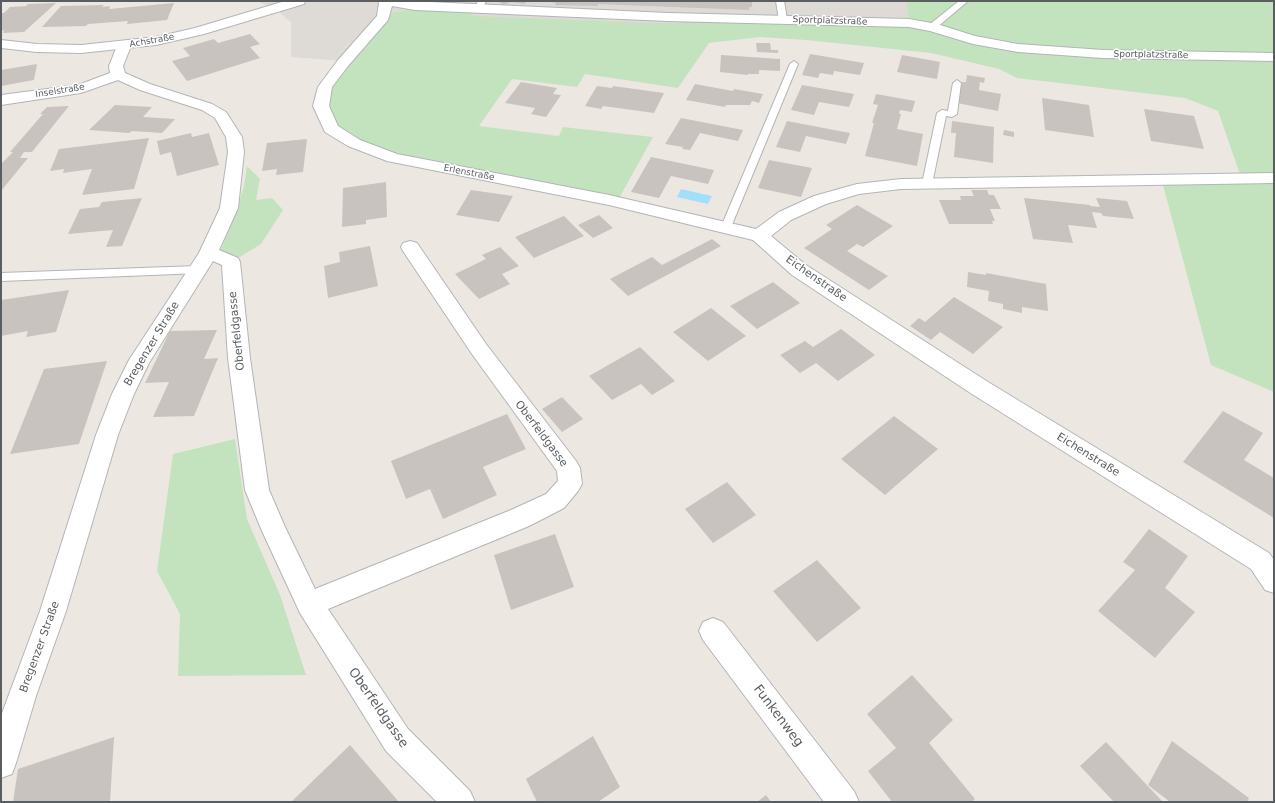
<!DOCTYPE html>
<html>
<head>
<meta charset="utf-8">
<style>
  body { margin:0 }
  #map { position:relative; width:1275px; height:803px; overflow:hidden; background:#ece8e1; font-family:"DejaVu Sans",sans-serif }
  canvas { display:block }
  .frame { position:absolute; inset:0; border:2px solid #5a5e61; pointer-events:none }
</style>
</head>
<body>
<div id="map">
<canvas width="1275" height="803"></canvas>
<div class="frame"></div>
</div>
<script>
const ctx = document.querySelector('canvas').getContext('2d');
ctx.lineJoin = 'round';
function fill(path, color) { ctx.fillStyle = color; ctx.fill(path, 'evenodd'); }
const poly = rows => new Path2D(rows.map(r => 'M' + r).join(''));
function strokePath(path, color, width, dash) { ctx.strokeStyle = color; ctx.lineWidth = width; ctx.lineCap = dash ? 'butt' : 'round'; ctx.setLineDash(dash || []); ctx.stroke(path); }
function drawText(font, color, halo, rows, align = 'center') {
  ctx.font = font + ' "DejaVu Sans",sans-serif'; ctx.lineWidth = 3; ctx.setLineDash([]); ctx.textBaseline = 'middle'; ctx.strokeStyle = halo; ctx.fillStyle = color; for (const [text, x, y, turn = 0] of rows) {
    ctx.save(); ctx.translate(x, y); ctx.rotate((+turn || 0) * Math.PI / 180); ctx.textAlign = isNaN(turn) ? turn : align; if (halo) ctx.strokeText(text, 0, 0); ctx.fillText(text, 0, 0); ctx.restore();
  }
}
fill(poly([
  [257,1,908,1,909,24,679,18,680,23,654,23,344,61,291,57,291,22,276,10]
]), '#dedad6');
fill(poly([
  [907,1,1274,1,1274,392,1211,365,1163,185,1243,183,1218,111,1185,98,1017,78,999,69,931,53,806,40,760,37,709,43,678,88,585,74,577,87,512,79,479,126,559,136,563,127,653,137,618,200,394,158,332,128,326,99,327,87,382,15,409,10,429,10,468,11,472,16,654,23,679,23,679,18,909,24],
  [247,166,260,179,256,200,272,198,283,210,261,244,238,258,221,250,236,213,244,186],
  [235,439,247,519,280,595,306,675,178,676,180,614,157,571,173,454]
]), '#c3e3be');
fill(poly([
  [681,189,712,196,708,204,677,197]
]), '#a2dffb');
fill(poly([
  [498,1,526,1,525,4,511,2,503,5],
  [545,1,752,1,752,7,749,7,749,10,598,4,598,6,555,5,556,3],
  [56,3,24,32,3,33,4,30,1,31,1,13,4,13,10,7,26,6,28,4],
  [174,3,167,20,127,24,128,21,88,24,86,26,42,27,61,6,104,5,102,7,110,6,109,9],
  [250,34,260,44,250,47,260,58,187,81,172,61,190,56,183,48,214,39,218,43],
  [756,43,770,43,771,50,778,50,778,53,757,52],
  [810,54,864,63,860,75,834,71,833,75,820,73,818,78,802,75],
  [721,55,780,59,780,71,759,70,759,74,748,74,748,75,720,72],
  [902,55,940,62,937,79,897,72],
  [37,64,34,80,1,86,1,70],
  [967,75,985,78,984,83,980,82,979,90,1001,94,998,111,957,103,962,82,966,82],
  [521,82,557,88,553,94,561,95,546,117,531,114,535,108,505,103],
  [695,84,733,91,734,89,763,94,759,103,752,101,750,105,726,105,725,107,686,100],
  [802,85,854,94,849,107,819,102,814,115,791,110],
  [597,86,612,88,613,86,664,93,654,113,603,106,601,109,585,106],
  [876,94,915,101,912,112,900,110,899,114,901,114,897,129,923,134,917,166,865,156,874,123,872,123,878,105,873,104],
  [1042,98,1089,105,1094,137,1045,130],
  [115,105,152,107,143,117,175,119,162,133,132,131,129,133,89,130],
  [69,106,32,152,24,152,20,158,28,158,1,191,1,164,13,152,10,152,43,114,40,114,47,107],
  [1144,109,1194,116,1204,149,1151,141],
  [681,118,743,130,738,141,700,133,690,150,682,149,683,147,665,144],
  [787,121,850,133,846,144,806,136,800,152,776,147],
  [952,121,994,127,993,163,954,157,956,133,951,133],
  [1004,130,1014,132,1014,137,1003,135],
  [191,133,192,137,209,133,219,165,177,176,171,152,160,155,157,141],
  [149,138,134,189,82,195,92,169,63,173,64,169,50,171,59,149],
  [307,139,303,172,276,175,277,169,262,171,267,143],
  [651,157,714,170,708,184,671,176,659,198,631,192],
  [769,160,812,168,801,197,758,188],
  [386,182,387,217,366,220,366,224,342,227,343,188],
  [471,190,513,196,499,222,456,215],
  [971,190,987,190,989,195,994,195,1001,209,990,209,995,221,992,221,993,224,949,224,939,200,961,200,960,196,974,196],
  [142,198,122,246,106,247,113,230,68,234,80,209,99,207,102,202],
  [1024,198,1090,205,1090,206,1100,207,1096,198,1127,201,1134,219,1103,216,1101,213,1092,212,1097,228,1068,225,1073,243,1033,239],
  [857,205,893,226,863,247,857,244,847,251,888,276,869,290,804,248,832,229,826,225],
  [599,215,613,228,593,238,578,225],
  [564,216,584,236,534,258,515,237],
  [712,239,721,246,628,296,610,279,652,257,662,265],
  [370,246,378,286,328,298,324,266,340,262,339,252],
  [500,247,519,266,502,274,510,284,479,299,455,274,486,259,482,255],
  [968,272,986,275,986,273,1046,284,1048,311,1022,307,1022,313,1003,309,1003,304,988,301,989,291,967,287],
  [773,282,800,303,757,329,730,306],
  [69,290,56,332,26,337,28,331,1,336,1,300],
  [954,297,1003,327,973,354,940,332,931,340,910,326,919,318,925,322],
  [711,308,746,336,708,361,673,332],
  [841,329,875,355,838,381,816,363,800,373,780,355,805,341,813,347],
  [217,330,204,359,218,358,194,416,153,417,169,382,145,383,170,331],
  [640,347,675,381,652,395,641,384,612,400,589,376],
  [107,361,79,444,10,454,44,369],
  [562,397,583,419,562,432,542,409],
  [1223,411,1263,433,1244,460,1274,478,1274,518,1183,462],
  [507,414,526,449,483,467,497,495,443,519,430,489,406,499,391,461],
  [894,416,938,449,885,495,841,459],
  [727,482,756,515,713,543,685,509],
  [1149,529,1188,556,1165,588,1195,612,1155,658,1098,611,1135,570,1123,562],
  [555,534,574,587,511,610,494,555],
  [817,560,861,608,817,642,773,591],
  [912,675,953,720,929,743,975,799,972,802,892,802,868,771,896,748,867,714],
  [593,736,620,787,598,802,537,802,526,779],
  [114,737,110,802,13,802,18,769],
  [1172,741,1249,798,1247,802,1170,802,1148,785],
  [1106,742,1163,802,1114,802,1080,766],
  [350,745,399,802,291,802],
  [766,795,771,802,757,802]
]), '#c8c3be');
const lane = poly([
  [478,1,486,1,482,10,479,10,475,8,478,1],
  [776,1,784,1,787,20,786,22,783,22,779,20,776,1],
  [959,1,968,1,935,29,929,29,929,25,959,1],
  [794,61,798,64,731,227,726,230,722,229,721,227,790,64,794,61],
  [957,80,961,83,957,114,952,117,946,116,932,184,931,186,923,186,922,184,937,113,942,110,948,111,953,83,957,80],
  [197,266,201,267,203,270,201,273,1,281,1,273,197,266]
]);
const street = poly([
  [378,1,408,1,668,13,909,19,937,24,975,36,1018,44,1103,50,1274,53,1274,61,1103,58,1018,52,973,44,930,31,909,27,668,21,415,10,392,6,388,20,348,66,332,87,329,106,338,126,360,140,397,154,609,195,756,229,779,212,814,196,857,184,901,179,1274,173,1274,183,901,189,859,194,826,204,791,220,771,236,806,265,988,382,1269,553,1274,560,1274,593,1265,590,1251,569,972,394,792,275,753,240,609,205,387,161,348,146,325,132,313,106,318,87,338,60,377,16,379,3,378,1],
  [124,42,129,43,131,46,123,66,125,73,150,84,212,104,226,112,242,137,244,152,238,208,219,250,238,258,240,262,250,358,269,490,285,527,315,589,511,510,546,494,558,481,557,471,472,354,403,251,401,247,403,243,410,241,417,243,486,344,576,461,580,468,582,484,578,491,564,508,529,526,328,609,408,729,470,791,475,802,437,802,386,751,300,613,262,531,245,490,228,358,222,265,213,261,149,363,134,394,118,435,66,611,36,696,16,763,12,774,1,778,1,716,40,611,96,435,112,394,129,360,199,253,220,208,228,152,226,137,215,118,202,110,140,90,118,80,81,93,1,105,1,95,78,85,110,73,109,66,117,46,119,43,124,42],
  [713,618,723,622,854,791,859,802,824,802,703,640,699,631,703,622,713,618]
]);
const secondary = poly([
  [285,1,305,1,304,4,204,34,156,45,81,53,37,52,1,48,1,40,37,44,81,45,156,37,195,28,285,1]
]);
strokePath(lane, '#b2b5b8', 2);
strokePath(street, '#b2b5b8', 2);
strokePath(secondary, '#b1b5b8', 2);
fill(lane, '#fff');
fill(street, '#fff');
fill(secondary, '#fff');
drawText('9px', '#5a5e61', '#fff', [
  ["Sportplatzstraße",830,21,2],
  ["Achstraße",152,41,-10],
  ["Sportplatzstraße",1151,55,1],
  ["Inselstraße",60,91,-9],
  ["Erlenstraße",469,173,11]
]);
drawText('11px', '#5a5e61', '#fff', [
  ["Eichenstraße",816,279,35],
  ["Oberfeldgasse",237,331,-96],
  ["Bregenzer Straße",152,344,-59],
  ["Oberfeldgasse",541,434,53],
  ["Eichenstraße",1088,455,32],
  ["Bregenzer Straße",40,647,-70]
]);
drawText('13px', '#5a5e61', '#fff', [
  ["Oberfeldgasse",378,708,55],
  ["Funkenweg",778,716,53]
]);
</script>
</body>
</html>
